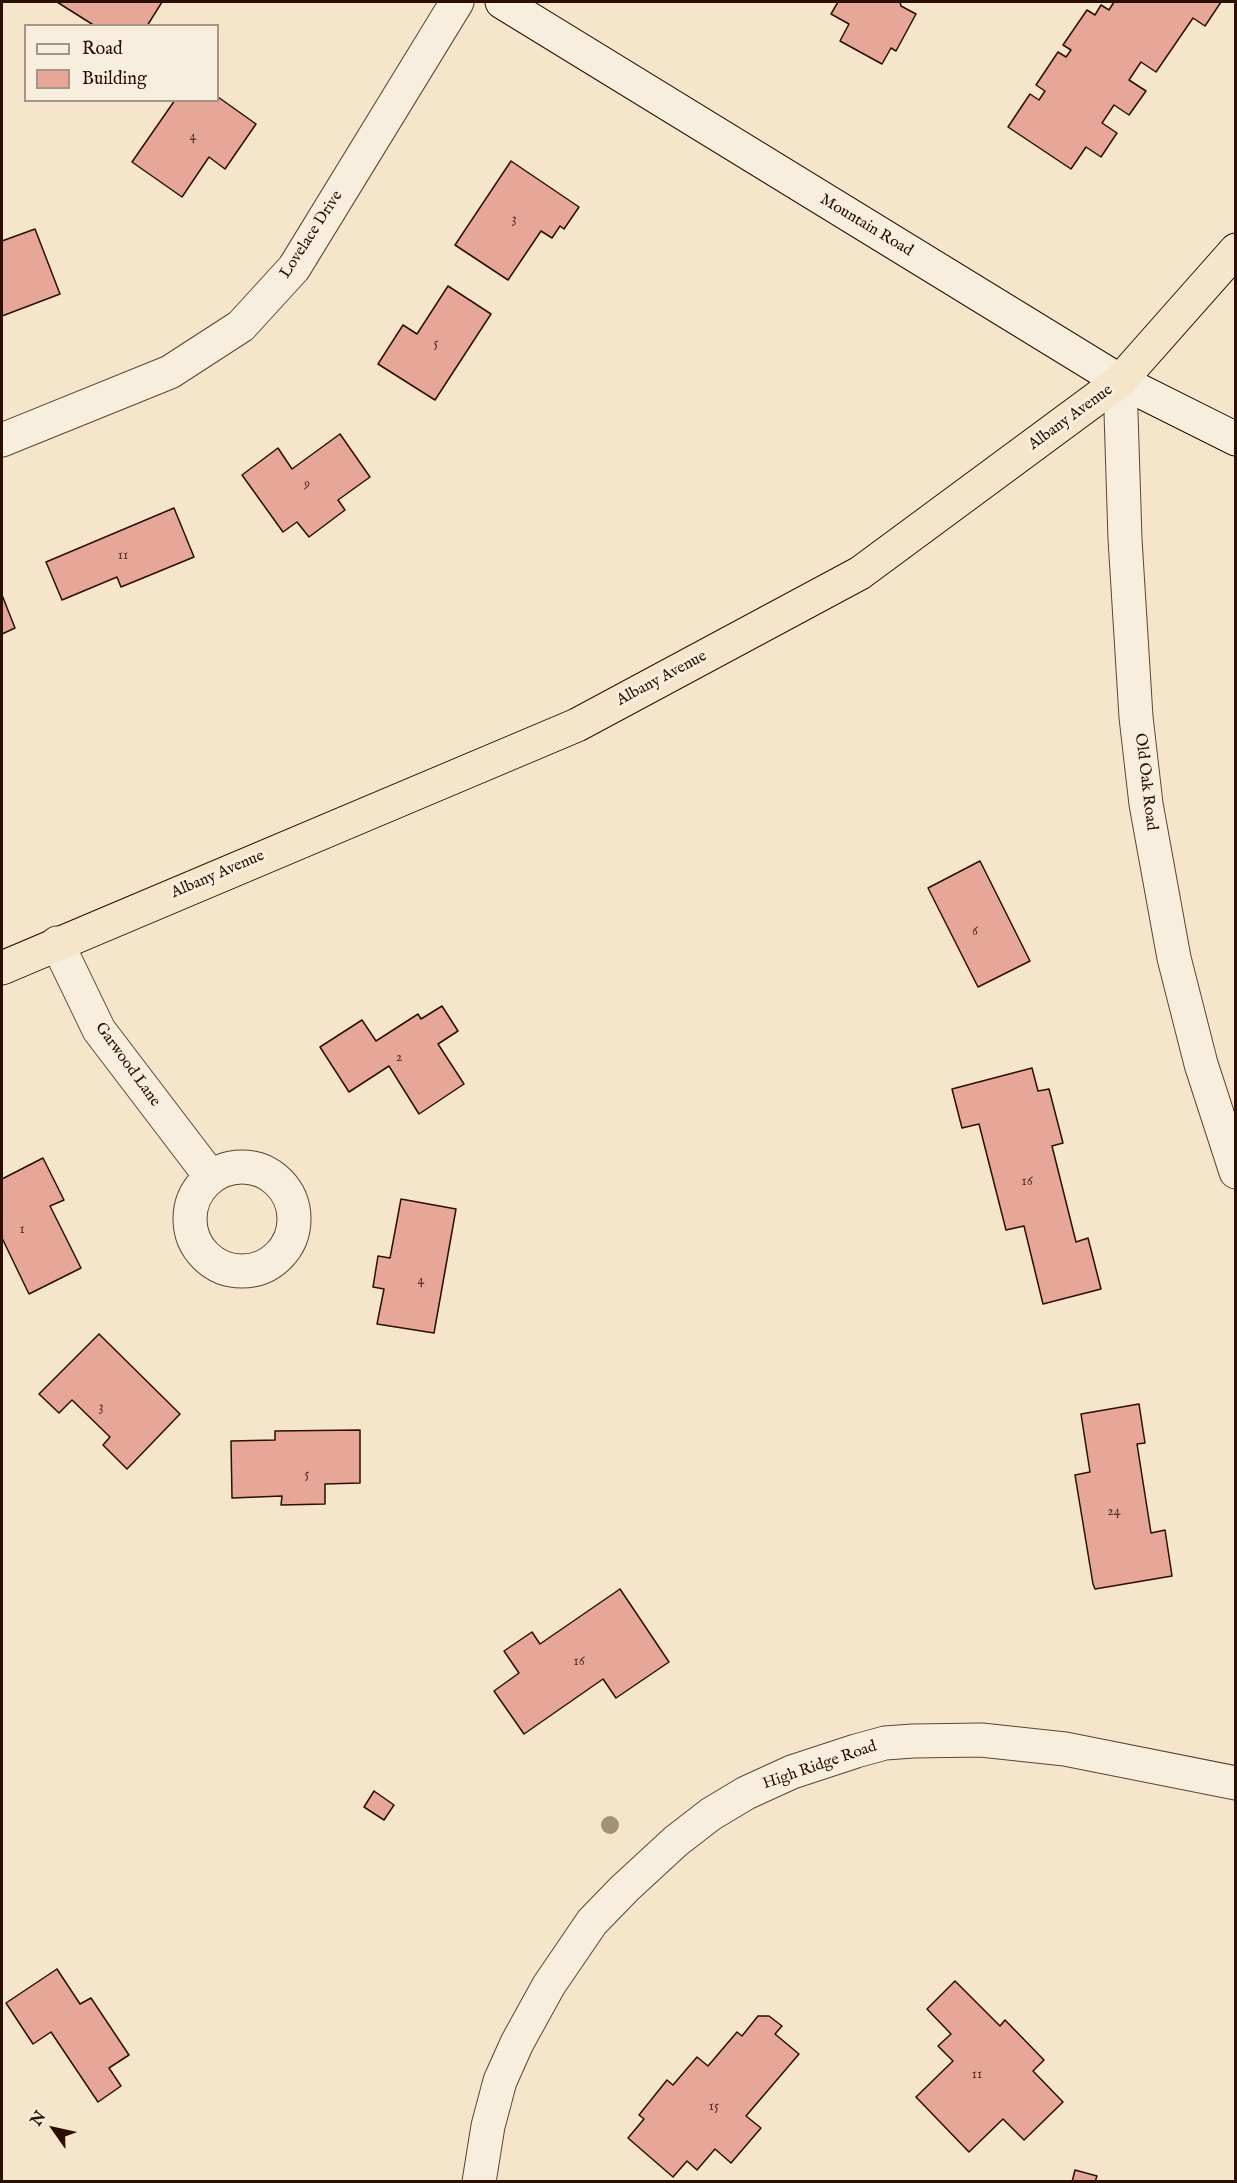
<!DOCTYPE html>
<html>
<head>
<meta charset="utf-8">
<style>
  body { margin:0 }
  #map { position:relative; width:1237px; height:2183px; overflow:hidden; background:#f4e5cb; font-family:"IM FELL English",serif }
  canvas { display:block }
  .frame { position:absolute; inset:0; border:3px solid #2b0f00; pointer-events:none }
  .legend { position:absolute; left:24px; top:24px; width:195px; height:78px; box-sizing:border-box; background:#f8eedd; border:2px solid #a69585; margin:0; padding:8px 10px; list-style:none; font-size:18px; color:#2b0f00 }
  .legend li { display:flex; align-items:center; gap:12px; height:30px }
  .legend b { width:30px; border:2px solid #a69585 }
  .north { position:absolute; left:24px; top:2099px; width:60px; height:60px; -webkit-text-stroke:4px #f8eedd; paint-order:stroke; rotate:304deg; font-size:16px; font-weight:700; line-height:24px; text-align:center; color:#2b0f00 }
  .north::after { content:''; display:block; margin:auto; width:21px; height:27px; background:#2b0f00; clip-path:polygon(50% 0,100% 100%,50% 72%,0 100%) }
</style>
</head>
<body>
<div id="map">
<canvas width="1237" height="2183"></canvas>
<div class="frame"></div>
<ul class="legend">
<li><b style="height:8px;background:#f8eedd"></b>Road</li>
<li><b style="height:16px;background:#e6a799"></b>Building</li>
</ul>
<div class="north">N</div>
</div>
<script>
const ctx = document.querySelector('canvas').getContext('2d');
ctx.lineJoin = 'round';
function fill(path, color) { ctx.fillStyle = color; ctx.fill(path, 'evenodd'); }
const poly = rows => new Path2D(rows.map(r => 'M' + r).join(''));
function strokePath(path, color, width, dash) { ctx.strokeStyle = color; ctx.lineWidth = width; ctx.lineCap = dash ? 'butt' : 'round'; ctx.setLineDash(dash || []); ctx.stroke(path); }
function drawText(font, color, halo, rows, align = 'center') {
  ctx.font = font + ' "IM FELL English",serif'; ctx.lineWidth = 6; ctx.setLineDash([]); ctx.textBaseline = 'middle'; ctx.strokeStyle = halo; ctx.fillStyle = color; for (const [text, x, y, turn = 0] of rows) {
    ctx.save(); ctx.translate(x, y); ctx.rotate((+turn || 0) * Math.PI / 180); ctx.textAlign = isNaN(turn) ? turn : align; if (halo) ctx.strokeText(text, 0, 0); ctx.fillText(text, 0, 0); ctx.restore();
  }
}
const building = poly([
  [57,2,162,2,147,26,95,26,57,2],
  [838,2,900,2,901,6,916,14,896,51,891,48,882,64,840,41,849,24,831,14,838,2],
  [1114,2,1221,2,1205,26,1193,18,1156,72,1141,62,1129,80,1146,91,1129,115,1114,105,1102,123,1117,133,1101,157,1086,147,1071,169,1008,127,1030,94,1039,100,1045,91,1036,85,1058,52,1066,57,1071,50,1063,45,1087,10,1095,15,1101,5,1109,10,1114,2],
  [218,97,256,124,225,169,209,157,182,197,132,162,175,100,218,100,218,97],
  [511,161,579,207,564,229,560,226,552,238,541,231,508,280,455,245,511,161],
  [35,229,60,294,2,316,2,241,35,229],
  [448,286,491,314,435,400,378,364,403,325,417,334,448,286],
  [340,434,370,477,338,500,345,510,309,537,297,522,283,532,242,475,278,448,292,469,340,434],
  [174,508,194,557,121,587,117,577,62,600,46,562,174,508],
  [2,595,15,628,2,634,2,595],
  [980,861,1030,961,978,987,928,888,980,861],
  [442,1006,458,1031,438,1044,464,1084,419,1114,389,1066,349,1092,320,1047,362,1020,376,1041,418,1014,421,1019,442,1006],
  [1032,1068,1038,1091,1049,1089,1063,1143,1052,1146,1076,1242,1088,1238,1101,1289,1043,1304,1024,1226,1006,1230,979,1124,962,1128,952,1089,1032,1068],
  [43,1158,64,1200,50,1206,81,1268,29,1294,2,1238,2,1179,43,1158],
  [401,1199,456,1209,434,1333,377,1324,384,1289,373,1287,378,1256,390,1258,401,1199],
  [99,1334,180,1414,127,1469,103,1445,110,1437,72,1400,59,1413,39,1394,99,1334],
  [1139,1404,1145,1443,1137,1444,1151,1533,1165,1530,1172,1576,1095,1589,1093,1584,1075,1475,1090,1472,1081,1414,1139,1404],
  [360,1430,360,1483,325,1484,325,1504,281,1505,282,1496,232,1498,231,1441,275,1440,275,1431,360,1430],
  [620,1589,669,1662,616,1698,603,1679,524,1734,494,1691,519,1673,504,1651,532,1632,540,1644,620,1589],
  [374,1791,394,1805,384,1820,364,1807,374,1791],
  [57,1969,80,2004,91,1998,129,2055,109,2068,121,2086,98,2102,51,2032,33,2044,6,2003,57,1969],
  [955,1981,1000,2026,1005,2020,1044,2060,1033,2071,1063,2102,1024,2140,1003,2119,969,2152,916,2097,953,2061,938,2046,951,2034,927,2009,955,1981],
  [758,2016,769,2016,782,2026,775,2034,799,2054,746,2116,761,2128,731,2163,715,2149,697,2170,687,2161,673,2177,628,2138,644,2119,639,2115,667,2080,673,2085,697,2057,708,2066,737,2032,742,2036,758,2016],
  [1075,2170,1097,2176,1095,2182,1072,2182,1075,2170]
]);
fill(building, '#e6a799');
strokePath(building, '#2b0f00', 1.5);
const street = poly([
  [1120,381,1125,539,1136,717,1146,804,1174,958,1201,1064,1236,1172],
  [2,440,170,372,241,326,294,268,457,2],
  [57,943,99,1030,211,1177],
  '190 1219a52 52 0 1 1 104 0a52 52 0 1 1-104 0Z',
  [479,2182,488,2126,500,2081,517,2043,549,1985,592,1922,624,1889,676,1841,711,1814,746,1793,792,1772,856,1751,885,1743,913,1741,981,1740,1065,1749,1236,1783]
]);
const secondary = poly([
  [502,2,1120,381,1236,439]
]);
const highway = poly([
  [2,968,577,725,860,573,1120,381,1236,250]
]);
strokePath(street, '#5d4433', 35);
strokePath(secondary, '#2b0f00', 35);
strokePath(highway, '#2b0f00', 35);
strokePath(street, '#f8eedd', 33);
strokePath(secondary, '#f8eedd', 33);
strokePath(highway, '#f4e5cb', 33);
ctx.fillStyle = '#a39277';
for (const [x, y] of [
  [610,1825]
]) { ctx.beginPath(); ctx.arc(x, y, 9, 0, 2 * Math.PI); ctx.fill(); }
drawText('14px', '#5a3526', null, [
  ["4",193,137],
  ["3",514,220],
  ["5",436,344],
  ["9",307,485],
  ["11",123,556],
  ["6",975,932],
  ["2",399,1058],
  ["16",1027,1182],
  ["1",22,1230],
  ["4",421,1281],
  ["3",101,1408],
  ["5",307,1475],
  ["24",1114,1512],
  ["16",579,1662],
  ["11",977,2075],
  ["15",714,2107]
]);
drawText('16px', '#2b0f00', '#f8eedd', [
  ["Mountain Road",866,226,31],
  ["Lovelace Drive",312,235,-57],
  ["Albany Avenue",1071,418,-36],
  ["Albany Avenue",662,679,-28],
  ["Old Oak Road",1145,782,83],
  ["Albany Avenue",218,875,-23],
  ["Garwood Lane",127,1065,54],
  ["High Ridge Road",820,1766,-19]
]);
</script>
</body>
</html>
